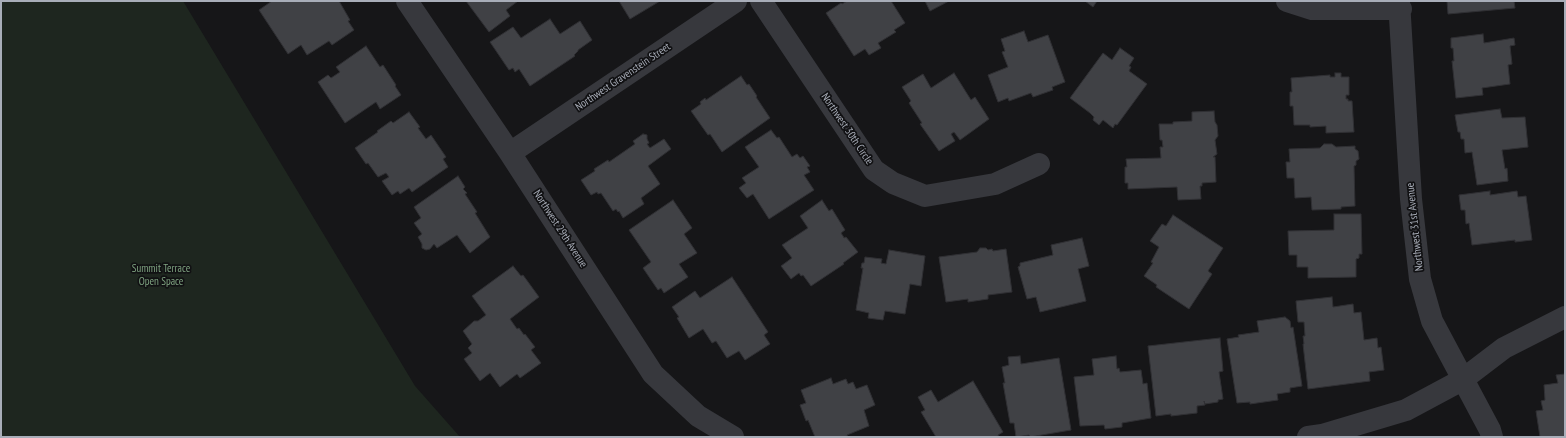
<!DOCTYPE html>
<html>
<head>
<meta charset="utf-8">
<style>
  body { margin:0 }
  #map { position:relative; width:1566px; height:438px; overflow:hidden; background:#161618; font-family:"PT Sans Narrow",sans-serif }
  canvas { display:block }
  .frame { position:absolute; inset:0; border:2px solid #a8adb8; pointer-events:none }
</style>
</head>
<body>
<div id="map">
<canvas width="1566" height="438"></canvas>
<div class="frame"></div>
</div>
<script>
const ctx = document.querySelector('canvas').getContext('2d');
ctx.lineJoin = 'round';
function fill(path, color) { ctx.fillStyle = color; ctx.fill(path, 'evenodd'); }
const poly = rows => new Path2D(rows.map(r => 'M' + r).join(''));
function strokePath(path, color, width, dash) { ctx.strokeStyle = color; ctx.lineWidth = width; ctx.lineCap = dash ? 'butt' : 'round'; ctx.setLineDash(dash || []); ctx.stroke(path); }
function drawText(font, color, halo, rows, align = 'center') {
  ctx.font = font + ' "PT Sans Narrow",sans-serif'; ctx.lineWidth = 3.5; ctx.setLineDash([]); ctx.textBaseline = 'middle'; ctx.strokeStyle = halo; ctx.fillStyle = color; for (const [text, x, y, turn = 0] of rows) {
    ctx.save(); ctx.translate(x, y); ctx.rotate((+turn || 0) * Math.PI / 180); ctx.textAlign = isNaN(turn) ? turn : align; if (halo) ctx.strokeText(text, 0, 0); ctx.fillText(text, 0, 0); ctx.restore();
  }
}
fill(poly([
  [1,1,183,1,415,386,460,437,1,437]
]), '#1e261f');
const building = poly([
  [272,1,339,1,350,20,348,21,354,30,332,45,329,41,307,55,301,45,288,54,259,10,272,1],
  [466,1,518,1,506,10,510,16,489,32,466,1],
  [619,1,660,1,630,19,619,1],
  [847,1,891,1,905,23,894,30,896,32,878,43,881,48,869,55,865,49,854,56,826,13,841,3,842,4,847,1],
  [925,1,949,1,930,11,925,1],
  [1085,1,1097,1,1093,7,1085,1],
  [1447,1,1514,1,1515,8,1448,14,1447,1],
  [550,19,560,34,580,21,592,40,578,50,578,51,574,55,575,56,530,86,519,69,515,72,513,68,509,70,490,42,513,27,521,38,550,19],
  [1024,31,1028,42,1048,35,1065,82,1052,87,1053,90,1033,97,1031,93,1009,101,1008,98,998,102,988,75,1008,67,1002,52,1005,51,1001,39,1024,31],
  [1483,34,1484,43,1514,38,1515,45,1510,46,1512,64,1508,65,1510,84,1482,88,1483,95,1456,98,1452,61,1454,61,1453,48,1451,48,1451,38,1483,34],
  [366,46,380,67,383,65,396,85,395,86,401,95,380,109,376,102,345,123,318,82,328,75,331,78,340,72,336,67,366,46],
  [1120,48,1134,58,1129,66,1131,67,1129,71,1147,84,1117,125,1115,124,1113,128,1103,120,1099,125,1093,120,1094,117,1090,113,1070,98,1103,53,1112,60,1120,48],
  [954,73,971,100,975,97,989,119,960,140,954,132,951,134,955,141,939,151,920,124,922,123,909,103,911,101,902,87,923,74,931,88,954,73],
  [1335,73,1341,73,1341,77,1349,77,1349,95,1346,95,1346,99,1348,99,1348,101,1352,101,1354,132,1326,133,1326,126,1310,127,1310,125,1294,125,1293,106,1290,106,1290,92,1292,92,1291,78,1330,75,1330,77,1335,77,1335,73],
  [741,76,747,85,749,84,757,96,756,97,770,118,722,152,710,134,708,135,691,111,701,104,700,102,705,98,706,100,741,76],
  [1500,109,1502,118,1525,117,1528,147,1502,150,1505,169,1507,168,1508,181,1477,185,1472,152,1465,153,1464,139,1461,139,1460,132,1458,132,1455,115,1500,109],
  [1214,111,1215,122,1217,125,1218,136,1215,140,1217,154,1213,157,1215,157,1216,182,1202,183,1202,186,1200,186,1201,199,1178,200,1177,187,1128,189,1128,183,1125,183,1125,167,1127,167,1126,159,1161,158,1160,147,1163,147,1162,140,1160,140,1159,124,1173,124,1173,122,1192,121,1192,112,1214,111],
  [409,112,420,127,418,128,426,139,431,135,446,157,443,159,448,167,412,192,409,188,400,194,398,191,392,195,382,181,389,177,386,173,378,177,368,163,366,164,355,148,378,132,377,131,391,121,393,123,409,112],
  [771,130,777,138,779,137,792,157,797,154,800,158,803,156,810,166,807,167,810,172,804,175,814,190,769,219,753,194,747,198,739,188,746,183,742,178,759,167,745,147,771,130],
  [643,134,647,135,647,139,649,143,647,144,650,148,664,139,671,149,648,166,660,184,641,198,644,204,623,218,619,211,618,212,616,209,613,211,601,193,598,194,597,192,591,195,581,180,595,171,594,169,608,160,609,162,635,144,633,141,643,134],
  [1324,144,1332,144,1336,147,1355,146,1355,149,1358,151,1359,159,1356,161,1356,165,1354,166,1355,206,1341,207,1341,209,1312,210,1311,197,1295,198,1294,178,1287,178,1286,162,1290,162,1289,149,1320,148,1324,144],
  [458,176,465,187,463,189,467,193,465,194,477,212,475,213,490,237,470,253,457,235,437,248,434,244,430,249,426,250,422,248,422,244,418,237,422,234,414,223,421,218,414,207,458,176],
  [1490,191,1490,195,1517,191,1518,197,1526,196,1532,240,1515,242,1515,240,1472,245,1469,223,1466,224,1465,210,1461,210,1459,195,1490,191],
  [673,200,692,228,684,234,697,253,679,264,688,277,664,293,661,288,658,290,643,268,651,262,629,230,673,200],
  [822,200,829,211,832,209,845,230,841,233,843,236,844,238,846,237,858,252,843,263,844,264,811,286,803,275,801,276,799,273,791,279,781,266,792,258,782,245,808,228,800,216,822,200],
  [1334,214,1361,214,1362,254,1359,254,1359,258,1356,259,1356,277,1308,278,1308,267,1297,267,1297,255,1289,255,1288,231,1334,230,1334,214],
  [1173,215,1223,248,1208,271,1212,274,1189,309,1156,287,1157,285,1144,276,1153,263,1151,262,1159,247,1150,241,1162,224,1166,226,1173,215],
  [1082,238,1089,266,1078,269,1086,301,1040,312,1036,297,1027,299,1018,267,1020,266,1020,263,1053,255,1051,245,1082,238],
  [980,248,986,248,988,250,992,249,993,251,1006,249,1012,292,988,295,988,299,968,302,968,299,946,302,939,257,977,252,980,248],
  [889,250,925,256,921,286,910,284,905,314,885,311,883,320,868,318,869,313,856,310,863,268,861,268,862,263,864,263,865,257,882,259,881,263,886,264,889,250],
  [513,266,521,276,523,275,539,297,510,319,517,329,519,328,524,335,525,334,535,347,531,350,541,363,520,378,517,374,500,387,490,373,480,381,464,359,472,353,468,348,472,344,463,331,474,321,478,321,486,315,472,296,513,266],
  [732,277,768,332,764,335,770,344,745,360,739,351,727,358,716,341,712,343,703,329,689,338,677,318,679,317,672,307,695,291,700,298,732,277],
  [1332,297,1333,307,1353,304,1354,313,1361,312,1364,340,1377,338,1378,348,1381,347,1384,370,1369,372,1370,381,1308,389,1303,344,1304,344,1303,336,1305,336,1304,322,1298,322,1296,301,1332,297],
  [1285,317,1290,321,1291,328,1293,327,1302,386,1290,388,1290,392,1277,394,1278,400,1250,404,1250,402,1237,403,1227,339,1239,337,1238,335,1259,332,1257,321,1285,317],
  [1220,338,1223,371,1219,372,1223,399,1218,400,1218,402,1205,404,1204,401,1205,405,1197,406,1197,413,1171,416,1171,414,1156,416,1148,346,1220,338],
  [1020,356,1021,364,1059,358,1071,430,1030,437,1029,435,1016,437,1014,423,1010,423,1003,383,1005,383,1002,367,1009,365,1008,357,1020,356],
  [1116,356,1117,369,1119,368,1120,372,1141,370,1143,384,1147,383,1151,418,1122,423,1122,427,1105,429,1104,425,1080,426,1074,377,1094,375,1092,359,1116,356],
  [1565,374,1565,437,1540,437,1536,411,1543,410,1541,401,1545,400,1544,385,1558,383,1556,375,1565,374],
  [831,378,833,384,846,379,848,384,853,382,856,389,867,385,875,405,864,410,869,426,847,435,848,437,815,437,808,420,806,421,800,405,806,403,801,390,831,378],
  [973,381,1003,432,998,435,999,437,936,437,921,412,925,410,918,397,931,390,938,402,973,381]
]);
fill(building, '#404145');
strokePath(building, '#303034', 1);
strokePath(poly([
  [407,1,510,153,653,374,698,416,733,437],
  [761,1,874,170,893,183,925,196,995,184,1039,164],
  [1287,1,1312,9,1401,9],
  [1399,1,1411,199,1420,279,1432,321,1490,430,1492,437],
  [510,153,736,1],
  [1308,437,1322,435,1406,410,1462,380,1504,348,1565,317]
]), '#37383d', 22);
drawText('11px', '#a8adb8', '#111113', [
  ["Northwest Gravenstein Street",623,77,-34],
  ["Northwest 30th Circle",847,129,56],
  ["Northwest 31st Avenue",1415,227,-96],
  ["Northwest 29th Avenue",560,229,57]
]);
drawText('11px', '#7fa381', '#111113', [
  ["Summit Terrace",161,269],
  ["Open Space",161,282]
]);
</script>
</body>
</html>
